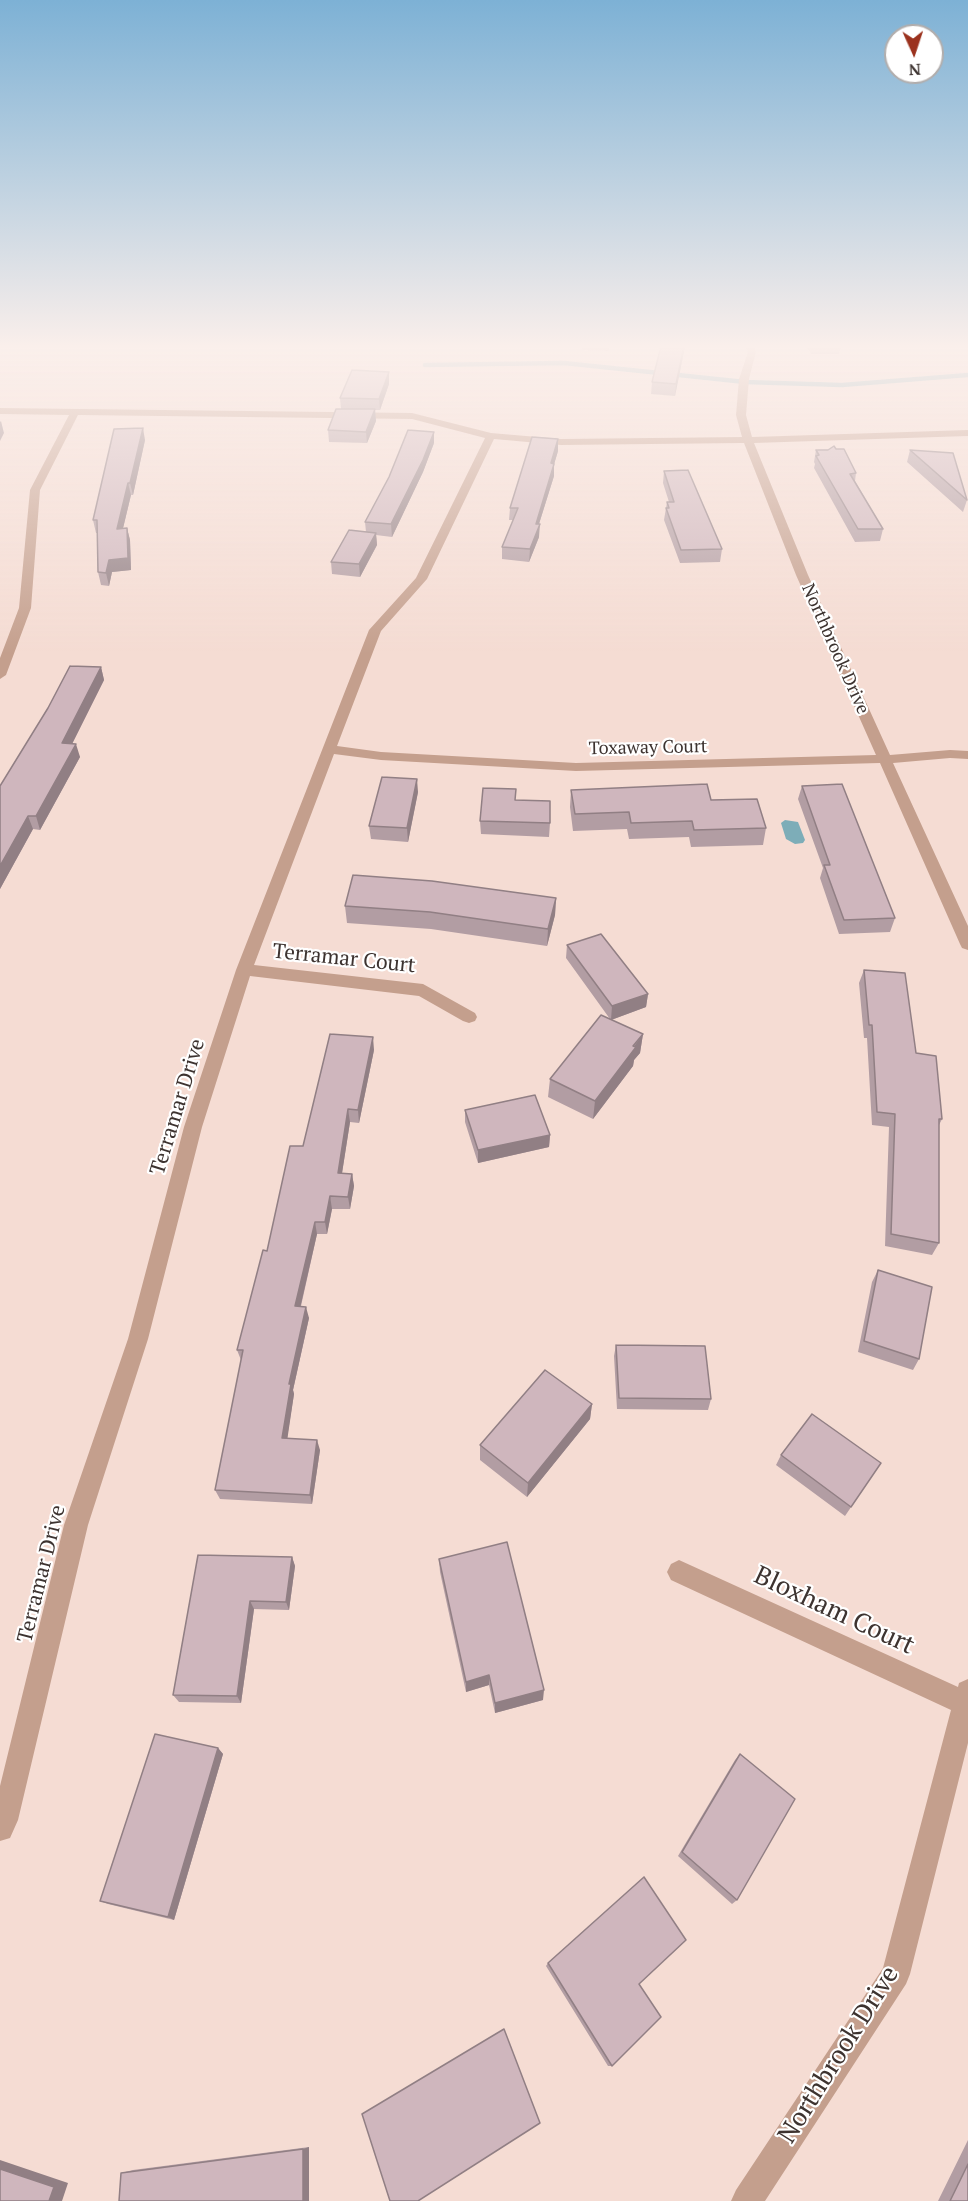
<!DOCTYPE html>
<html>
<head>
<meta charset="utf-8">
<style>
  body { margin:0 }
  #map { position:relative; width:968px; height:2201px; overflow:hidden; background:#f5dcd3; font-family:"PT Serif",serif }
  canvas { display:block }
  .north { position:absolute; left:884px; top:24px; width:60px; height:60px; box-sizing:border-box; background:#fff; border:2px solid #b1adac; border-radius:50%; rotate:177deg; font-size:16px; font-weight:700; line-height:24px; text-align:center; color:#3d3330 }
  .north::after { content:''; display:block; margin:auto; width:21px; height:27px; background:#9b321e; clip-path:polygon(50% 0,100% 100%,50% 72%,0 100%) }
</style>
</head>
<body>
<div id="map">
<canvas width="968" height="2201"></canvas>
<div class="north">N</div>
</div>
<script>
const ctx = document.querySelector('canvas').getContext('2d');
ctx.lineJoin = 'round';
function fill(path, color) { ctx.fillStyle = color; ctx.fill(path, 'evenodd'); }
const poly = rows => new Path2D(rows.map(r => 'M' + r).join(''));
function strokePath(path, color, width, dash) { ctx.strokeStyle = color; ctx.lineWidth = width; ctx.lineCap = dash ? 'butt' : 'round'; ctx.setLineDash(dash || []); ctx.stroke(path); }
function drawText(font, color, halo, rows, align = 'center') {
  ctx.font = font + ' "PT Serif",serif'; ctx.lineWidth = 4.5; ctx.setLineDash([]); ctx.textBaseline = 'middle'; ctx.strokeStyle = halo; ctx.fillStyle = color; for (const [text, x, y, turn = 0] of rows) {
    ctx.save(); ctx.translate(x, y); ctx.rotate((+turn || 0) * Math.PI / 180); ctx.textAlign = isNaN(turn) ? turn : align; if (halo) ctx.strokeText(text, 0, 0); ctx.fillText(text, 0, 0); ctx.restore();
  }
}
fill(poly([
  [785,820,798,822,805,840,803,843,795,844,786,839,781,823]
]), '#7dadb8');
strokePath(poly([
  [425,365,564,363,745,382,842,385,968,375]
]), '#7dadb8', 4.5);
fill(poly([
  [746,346,754,346,756,352,749,379,746,415,752,437,968,430,968,436,754,443,808,575,890,755,950,750,968,751,968,759,950,758,893,763,968,926,968,950,962,948,960,944,880,763,576,771,381,760,334,754,254,965,423,984,475,1013,477,1017,475,1021,469,1023,463,1021,419,996,250,976,202,1127,148,1339,88,1525,18,1820,10,1838,0,1841,0,1786,64,1525,128,1339,184,1127,236,970,369,630,416,578,485,438,412,419,78,415,40,490,31,608,6,675,0,679,0,658,19,608,30,490,69,415,0,414,0,408,412,413,491,433,561,439,742,437,736,415,739,379,748,352,746,346],
  [494,439,561,445,744,443,796,575,876,755,576,763,381,752,337,746,381,631,427,579,494,439],
  [679,1560,958,1687,959,1683,968,1679,968,1743,910,1974,906,1984,765,2201,731,2201,736,2190,883,1968,951,1710,671,1580,667,1572,671,1564,679,1560]
]), '#c49f8d');
fill(poly([
  [582,346,609,346,609,351,582,350],
  [685,346,675,396,651,394,652,382],
  [806,346,841,346,839,354,811,354],
  [389,372,389,384,380,410,375,410,376,421,367,443,329,442,328,430,341,409,340,398],
  [558,439,558,451,554,464,554,476,539,524,539,537,529,562,502,559,502,547,513,520,509,520,510,508],
  [145,440,133,495,131,495,123,528,127,528,130,540,131,570,112,572,109,586,101,585,98,572,97,533,96,533,93,520],
  [434,443,423,472,392,537,376,535,377,545,360,577,332,574,331,562,366,532,365,522],
  [836,449,856,473,855,481,883,529,880,541,855,542,814,468,815,464,814,462,816,450],
  [910,450,967,500,963,512,907,462],
  [664,471,722,549,720,562,680,563,664,520,667,502,669,502,663,483],
  [101,667,104,680,72,744,80,757,40,830,33,829,0,889,0,786],
  [802,786,895,918,890,932,839,934,820,878,823,868,798,799],
  [571,790,711,800,766,828,763,845,691,847,689,837,629,839,627,829,573,831,570,807],
  [418,792,408,842,371,839,369,826],
  [516,800,550,823,549,837,481,834,480,821],
  [556,898,555,915,547,946,431,929,347,923,345,906],
  [567,945,648,994,646,1007,611,1020,643,1034,640,1053,634,1060,633,1066,593,1119,548,1097,550,1079,610,1019,566,958],
  [864,970,916,1053,942,1119,939,1125,939,1243,932,1255,885,1246,889,1127,872,1125,867,1038,864,1038,859,983],
  [374,1050,359,1123,350,1122,342,1173,352,1174,354,1186,350,1209,332,1209,327,1234,317,1234,301,1306,309,1318,293,1390,294,1394,287,1438,320,1450,312,1504,220,1499,215,1490,241,1360,237,1350,267,1251,303,1146],
  [465,1110,550,1135,549,1147,478,1163,465,1122],
  [878,1270,919,1359,913,1370,858,1352,872,1282],
  [616,1345,711,1399,708,1410,617,1409,614,1356],
  [592,1404,590,1419,527,1497,480,1460,480,1445],
  [781,1455,881,1463,845,1516,776,1465],
  [198,1555,292,1557,295,1566,289,1610,254,1609,241,1703,179,1702,173,1695],
  [439,1559,543,1700,495,1713,489,1685,466,1692,440,1572],
  [218,1748,223,1754,174,1920,108,1904,100,1901],
  [740,1754,737,1900,732,1904,678,1856,735,1760],
  [548,1963,639,1984,612,2066,608,2066,546,1966],
  [968,2140,968,2201,938,2201],
  [309,2147,309,2201,119,2201,121,2173,133,2170]
]), '#b29da3');
fill(poly([
  [684,346,685,346,675,396,676,384],
  [389,372,389,384,380,410,379,399],
  [375,409,376,421,367,443,366,432],
  [1,421,4,433,0,441,0,422],
  [143,428,145,440,133,495,130,483],
  [434,432,434,443,423,472,392,537,391,524],
  [558,439,558,451,551,475,551,463],
  [554,464,554,476,538,527,540,524,539,537,529,562,530,549,536,524],
  [128,483,131,495,120,541,117,529],
  [127,528,130,540,131,570,112,572,109,586,106,573,109,560],
  [376,533,377,545,360,577,359,564],
  [101,667,104,680,66,756,62,743],
  [76,744,80,757,40,830,36,816],
  [417,779,418,792,408,842,407,828],
  [28,816,33,829,0,889,0,866],
  [556,898,555,915,547,946,548,929],
  [648,994,646,1007,611,1020,612,1006],
  [643,1034,640,1053,634,1060,633,1066,593,1119,595,1101],
  [373,1037,374,1050,359,1123,358,1110],
  [348,1109,350,1122,340,1186,338,1173],
  [550,1135,549,1147,478,1163,478,1150],
  [352,1174,354,1186,350,1209,348,1197],
  [330,1196,332,1209,327,1234,325,1222],
  [315,1222,317,1234,298,1317,295,1306],
  [306,1307,309,1318,293,1390,294,1394,286,1448,282,1438,289,1384],
  [592,1404,590,1419,527,1497,528,1483],
  [317,1440,320,1450,312,1504,310,1495],
  [292,1557,295,1566,289,1610,286,1602],
  [250,1601,254,1609,241,1703,237,1696],
  [489,1675,489,1685,466,1692,466,1682],
  [544,1690,543,1700,495,1713,495,1703],
  [218,1748,223,1754,174,1920,168,1917],
  [309,2147,309,2201,303,2201,303,2149],
  [0,2160,68,2183,62,2201,49,2201,0,2169]
]), '#917f84');
const building = poly([
  [661,346,684,346,676,384,652,382,661,346],
  [352,370,389,372,379,399,340,398,352,370],
  [336,409,375,409,366,432,328,430,336,409],
  [143,428,130,483,128,483,117,529,127,528,128,558,109,560,106,573,98,572,97,520,93,520,114,429,143,428],
  [408,430,434,432,423,460,391,524,365,522,389,477,408,430],
  [532,437,558,439,551,463,554,464,536,524,540,524,530,549,502,547,518,508,510,508,532,437],
  [834,446,836,449,844,449,856,473,850,474,883,529,858,529,816,456,819,455,816,450,828,450,834,446],
  [910,450,953,453,967,500,910,450],
  [688,470,722,549,681,550,666,508,669,508,667,502,674,502,664,471,688,470],
  [349,530,376,533,359,564,331,562,349,530],
  [70,666,101,667,62,743,76,744,36,816,28,816,0,866,0,786,48,708,70,666],
  [382,777,417,779,407,828,369,826,382,777],
  [707,784,711,800,757,799,766,828,694,830,692,821,631,823,629,812,575,814,571,790,707,784],
  [842,784,895,918,844,920,824,865,830,865,802,786,842,784],
  [483,788,516,789,515,800,550,801,550,823,480,821,483,788],
  [353,875,432,881,556,898,548,929,430,912,345,906,353,875],
  [601,934,648,994,612,1006,567,945,601,934],
  [864,970,905,973,916,1053,936,1056,942,1119,939,1119,939,1243,891,1234,895,1114,877,1112,872,1025,869,1025,864,970],
  [601,1015,643,1034,633,1046,636,1047,595,1101,550,1079,601,1015],
  [330,1034,373,1037,358,1110,348,1109,338,1173,352,1174,348,1197,330,1196,325,1222,315,1222,295,1306,306,1307,289,1384,291,1384,282,1438,317,1440,310,1495,215,1490,243,1350,237,1350,263,1250,267,1251,290,1146,303,1146,330,1034],
  [535,1095,550,1135,478,1150,465,1110,535,1095],
  [878,1270,932,1287,919,1359,864,1341,878,1270],
  [616,1345,705,1346,711,1399,619,1398,616,1345],
  [545,1370,592,1404,528,1483,480,1445,545,1370],
  [812,1414,881,1463,851,1507,781,1455,812,1414],
  [507,1542,544,1690,495,1703,489,1675,466,1682,439,1559,507,1542],
  [198,1555,292,1557,286,1602,250,1601,237,1696,173,1695,198,1555],
  [155,1734,218,1748,168,1917,100,1901,155,1734],
  [740,1754,795,1799,737,1900,682,1852,740,1754],
  [644,1877,686,1940,639,1984,661,2017,612,2066,548,1963,644,1877],
  [504,2029,540,2123,418,2201,390,2201,362,2114,504,2029],
  [303,2149,303,2201,119,2201,121,2173,303,2149],
  [968,2164,968,2201,950,2201,968,2164],
  [0,2169,54,2187,49,2201,0,2201,0,2169]
]);
fill(building, '#cfb6bd');
strokePath(building, '#917f84', 1.5);
const sky = ctx.createLinearGradient(0, 0, 0, 654);
sky.addColorStop(0, '#7db1d5');
sky.addColorStop(0.53, '#faefeb');
sky.addColorStop(1, '#faefeb00');
ctx.fillStyle = sky;
ctx.fillRect(0, 0, 968, 654);
drawText('18px', '#3d3330', '#fff', [
  ["Northbrook Drive",835,649,66],
  ["Toxaway Court",648,748,-1]
]);
drawText('21px', '#3d3330', '#fff', [
  ["Terramar Court",344,959,6],
  ["Terramar Drive",178,1107,-73],
  ["Terramar Drive",42,1574,-76]
]);
drawText('26px', '#3d3330', '#fff', [
  ["Bloxham Court",834,1611,25],
  ["Northbrook Drive",839,2055,-58]
]);
</script>
</body>
</html>
